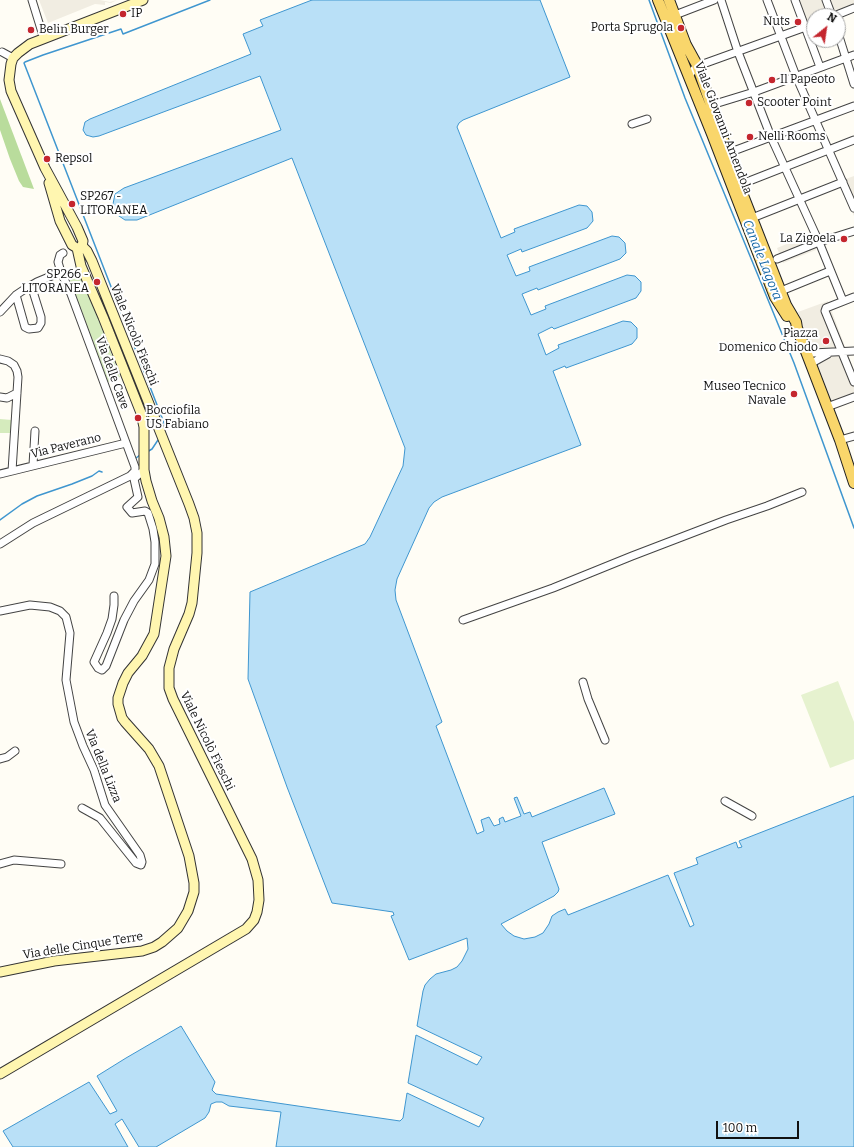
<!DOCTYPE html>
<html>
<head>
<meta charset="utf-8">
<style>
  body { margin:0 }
  #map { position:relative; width:854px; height:1147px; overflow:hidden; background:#fffdf5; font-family:Bitter,serif }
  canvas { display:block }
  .north { position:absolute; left:806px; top:8px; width:40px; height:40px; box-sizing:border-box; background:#fff; border:1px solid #a0a0a0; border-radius:50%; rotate:30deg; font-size:11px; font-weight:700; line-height:16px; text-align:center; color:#111 }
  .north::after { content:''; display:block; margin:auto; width:14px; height:18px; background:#c4262e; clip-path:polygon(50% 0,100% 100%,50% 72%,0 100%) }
  .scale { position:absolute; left:716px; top:1121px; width:83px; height:18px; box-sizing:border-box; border:2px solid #111; border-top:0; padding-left:5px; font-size:12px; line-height:14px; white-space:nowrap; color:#111; -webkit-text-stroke:3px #fff; paint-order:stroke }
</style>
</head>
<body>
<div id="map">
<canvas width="854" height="1147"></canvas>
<div class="north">N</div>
<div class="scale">100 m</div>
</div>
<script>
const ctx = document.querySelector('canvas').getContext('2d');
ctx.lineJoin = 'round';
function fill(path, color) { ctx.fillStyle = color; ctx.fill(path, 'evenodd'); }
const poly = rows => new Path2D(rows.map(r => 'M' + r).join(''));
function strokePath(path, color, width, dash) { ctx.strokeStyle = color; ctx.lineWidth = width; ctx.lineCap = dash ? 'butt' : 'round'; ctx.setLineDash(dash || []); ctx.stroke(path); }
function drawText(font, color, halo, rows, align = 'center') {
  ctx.font = font + ' Bitter,serif'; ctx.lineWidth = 4; ctx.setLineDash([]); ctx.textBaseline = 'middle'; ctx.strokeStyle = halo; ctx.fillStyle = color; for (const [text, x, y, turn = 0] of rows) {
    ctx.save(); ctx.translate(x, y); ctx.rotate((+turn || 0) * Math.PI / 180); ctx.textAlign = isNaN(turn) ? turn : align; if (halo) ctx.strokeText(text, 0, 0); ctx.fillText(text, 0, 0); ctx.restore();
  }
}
fill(poly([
  [82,275,120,377,108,382,70,280],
  [0,419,12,420,12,433,0,433]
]), '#d5ebbd');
fill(poly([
  [0,99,34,189,23,187,19,181,10,159,0,130]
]), '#b9dc9c');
fill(poly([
  [838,681,854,722,854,759,830,768,801,695]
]), '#e6f2cf');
fill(poly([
  [39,0,100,0,110,2,117,0,111,3,105,2,105,5,95,4,48,23],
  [792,0,854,0,854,7,830,16,814,16,814,22,802,26],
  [854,176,854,216,840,181],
  [809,235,816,250,783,263,777,248],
  [828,301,854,371,854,401,834,408,798,312]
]), '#f1ede2');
const water = poly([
  [312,0,540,0,570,77,463,120,459,123,457,127,501,238,515,232,514,229,579,205,587,206,592,212,593,221,587,228,522,252,521,249,507,255,516,276,530,271,529,267,612,236,619,237,625,243,626,253,620,259,538,290,537,288,522,294,531,315,546,309,545,306,627,275,635,276,641,282,641,291,636,298,554,329,552,327,538,334,546,355,559,348,558,345,623,321,631,322,637,328,637,338,632,344,566,368,565,366,553,371,581,445,442,497,434,502,429,508,397,579,395,590,396,600,442,722,436,726,477,834,484,831,481,820,489,817,494,826,500,824,499,819,503,817,505,822,521,816,514,798,517,797,524,814,530,812,532,817,604,788,615,814,542,842,559,889,558,892,554,896,501,924,507,931,514,936,524,939,535,937,543,933,549,924,552,916,558,912,565,909,568,915,668,875,690,927,694,925,674,873,698,864,696,858,736,842,738,848,742,847,739,841,854,796,854,1147,276,1147,281,1112,229,1106,222,1102,216,1102,211,1104,209,1112,205,1118,156,1147,139,1147,122,1119,115,1124,128,1147,13,1147,3,1131,89,1082,110,1114,117,1111,97,1076,126,1058,181,1026,215,1082,212,1090,216,1094,400,1121,403,1118,407,1093,479,1127,484,1118,408,1083,416,1035,477,1065,482,1057,417,1026,423,991,425,985,430,979,436,974,451,970,457,967,462,961,468,949,467,938,409,960,391,916,394,915,393,912,332,903,287,787,248,679,250,592,365,544,370,537,403,466,405,448,292,158,137,220,125,220,116,214,113,204,115,194,124,188,281,130,260,76,99,136,93,137,86,135,83,130,85,122,90,119,251,54,243,34,263,26,260,20,312,0]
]);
fill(water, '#b9e0f7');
strokePath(water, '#3f96cf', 1);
strokePath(poly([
  [649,0,685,98,794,363,854,528],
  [166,428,24,63,25,62,43,55,121,29,123,34,210,0],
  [147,452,152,449,158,440],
  [136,458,140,455],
  [0,520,22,504,37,496,72,484,92,476,99,471,102,472]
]), '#3f96cf', 1.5);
const street = poly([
  [32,0,44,39],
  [721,0,738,52,771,137,819,242,843,301],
  [767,0,796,76,854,208],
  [795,0,820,67],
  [826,0,832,16],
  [675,15,714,0],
  [834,16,854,8],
  [838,33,854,84],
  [2,52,13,58],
  [689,76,697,65,703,64,814,24],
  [711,106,718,103,754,92,854,55],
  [632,124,647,119],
  [728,153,854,106],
  [739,185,854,140],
  [752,218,843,182],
  [777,259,819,242,854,231],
  [781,291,830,271],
  [16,295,25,327,29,329,38,328,41,323,41,317,31,285],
  [854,297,826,308,825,311,854,382],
  [0,312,16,295,25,289,37,282,61,272],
  [805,349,812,353,854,351],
  [0,359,8,361,14,365,17,371,18,377,12,471],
  [810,364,828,354],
  [0,397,7,398,17,393],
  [827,407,854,397],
  [840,440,854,436],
  [33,465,35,431],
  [0,474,126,443],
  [0,544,33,523,130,476,135,471,135,467,104,383,71,294,61,272,58,262,60,255,63,253],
  [114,596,114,605,112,619,107,633,94,662,98,668,102,670,106,666,124,620,134,601,149,580,155,564,155,542,153,529,148,513,145,511,132,513,127,507,138,497,134,479,144,470],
  [0,611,30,605,50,607,60,611,66,617,70,633,66,680,74,722,83,746,94,770,105,805,140,855,142,862,141,865,136,863,100,818,82,808],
  [463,620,553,588,632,556,726,520,767,506,802,492],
  [583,682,588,699,605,740],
  [0,759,7,757,15,751],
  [725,801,752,816],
  [0,864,14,860,61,864]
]);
const secondary = poly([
  [49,183,60,221,72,245,77,248],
  [82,246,83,241,77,227,45,168,11,91,9,80,11,64,13,58,18,53,30,44,143,0],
  [0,972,54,961,142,951,154,947,162,942,178,928,188,911,194,892,194,883,189,856,159,766,149,749,125,722,122,718,118,704,118,698,123,683,128,673,142,656,154,634,166,556,164,537,159,518,152,501,146,481,144,470,144,427,141,413,103,317,81,266,77,248],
  [0,1074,246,929,254,920,257,912,259,900,258,880,252,859,173,699,169,688,169,668,174,649,189,614,192,603,197,553,197,533,194,518,189,504,92,261,87,251,82,246]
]);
const primary = poly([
  [658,0,712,134,775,297,787,316],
  [669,0,686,45,697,65,739,185,786,305,796,322,797,328,840,440,854,483]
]);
strokePath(street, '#444', 9);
strokePath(secondary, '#333', 11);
strokePath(primary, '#222', 12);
strokePath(street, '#fff', 7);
strokePath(secondary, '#fff6b0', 9);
strokePath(primary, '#f9d66b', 10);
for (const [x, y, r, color] of [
  [123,14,4,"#c4262e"],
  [798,22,4,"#c4262e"],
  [681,28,4,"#c4262e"],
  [31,30,4,"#c4262e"],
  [772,80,4,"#c4262e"],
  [749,103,4,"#c4262e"],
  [750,137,4,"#c4262e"],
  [47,159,4,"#c4262e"],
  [72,204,4,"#c4262e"],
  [844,239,4,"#c4262e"],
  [97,282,4,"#c4262e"],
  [826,341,4,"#c4262e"],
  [794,394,4,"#c4262e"],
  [138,418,4,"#c4262e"]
]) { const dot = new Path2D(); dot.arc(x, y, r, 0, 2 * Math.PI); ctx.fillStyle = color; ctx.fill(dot); strokePath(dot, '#fff', 1.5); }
drawText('12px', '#111', '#fff', [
  ["IP",131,14],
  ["Nuts",790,22,"right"],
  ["Porta Sprugola",673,28,"right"],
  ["Belin Burger",39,30],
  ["Il Papeoto",780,80],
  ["Scooter Point",757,103],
  ["Nelli Rooms",758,137],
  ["Repsol",55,159],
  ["SP267 -",80,197],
  ["LITORANEA",80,211],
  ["La Zigoela",836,239,"right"],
  ["SP266 -",89,275,"right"],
  ["LITORANEA",89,289,"right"],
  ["Piazza",818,334,"right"],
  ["Domenico Chiodo",818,348,"right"],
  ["Museo Tecnico",786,387,"right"],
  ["Navale",786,401,"right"],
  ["Bocciofila",146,411],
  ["US Fabiano",146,425]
], 'left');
drawText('12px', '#111', '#fff', [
  ["Viale Giovanni Amendola",723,128,69],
  ["Viale Nicolò Fieschi",134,335,68],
  ["Via delle Cave",112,373,70],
  ["Via Paverano",66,446,-14],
  ["Viale Nicolò Fieschi",207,741,64],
  ["Via della Lizza",103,766,68],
  ["Via delle Cinque Terre",83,946,-9]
]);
drawText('italic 13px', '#1768a6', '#fff', [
  ["Canale Lagora",762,260,68]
]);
</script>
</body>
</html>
